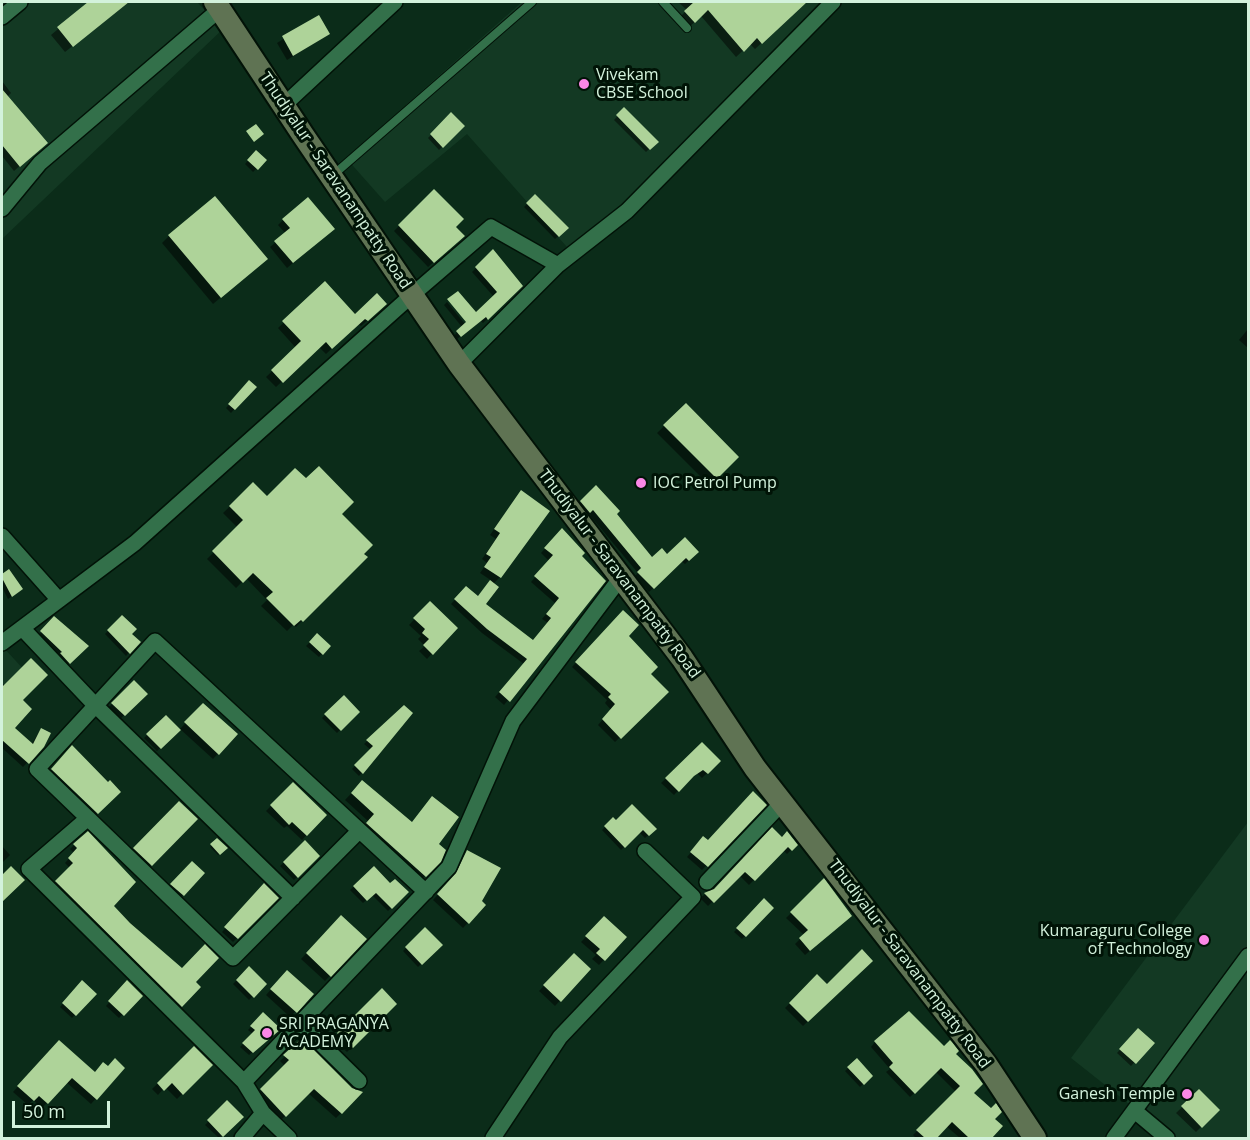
<!DOCTYPE html>
<html>
<head>
<meta charset="utf-8">
<style>
  body { margin:0 }
  #map { position:relative; width:1250px; height:1140px; overflow:hidden; background:#0b2c19; font-family:"Open Sans",sans-serif }
  canvas { display:block }
  .frame { position:absolute; inset:0; border:3px solid #d3f2dc; pointer-events:none }
  .scale { position:absolute; left:12px; top:1101px; width:98px; height:27px; box-sizing:border-box; border:3px solid #d3f2dc; border-top:0; padding-left:8px; font-size:18px; line-height:21px; white-space:nowrap; color:#d3f2dc; -webkit-text-stroke:4px #001306; paint-order:stroke }
</style>
</head>
<body>
<div id="map">
<canvas width="1250" height="1140"></canvas>
<div class="frame"></div>
<div class="scale">50 m</div>
</div>
<script>
const ctx = document.querySelector('canvas').getContext('2d');
ctx.lineJoin = 'round';
function fill(path, color) { ctx.fillStyle = color; ctx.fill(path, 'evenodd'); }
const poly = rows => new Path2D(rows.map(r => 'M' + r).join(''));
function strokePath(path, color, width, dash) { ctx.strokeStyle = color; ctx.lineWidth = width; ctx.lineCap = dash ? 'butt' : 'round'; ctx.setLineDash(dash || []); ctx.stroke(path); }
function drawText(font, color, halo, rows, align = 'center') {
  ctx.font = font + ' "Open Sans",sans-serif'; ctx.lineWidth = 6; ctx.setLineDash([]); ctx.textBaseline = 'middle'; ctx.strokeStyle = halo; ctx.fillStyle = color; for (const [text, x, y, turn = 0] of rows) {
    ctx.save(); ctx.translate(x, y); ctx.rotate((+turn || 0) * Math.PI / 180); ctx.textAlign = isNaN(turn) ? turn : align; if (halo) ctx.strokeText(text, 0, 0); ctx.fillText(text, 0, 0); ctx.restore();
  }
}
fill(poly([
  [2,2,197,2,223,29,2,239],
  [522,2,820,2,574,255,467,134,385,202,346,158],
  [2,646,28,674,2,699],
  [1248,822,1248,1138,1172,1138,1071,1058]
]), '#133923');
fill(poly([
  [90,2,129,2,65,52,51,35],
  [678,2,806,2,755,49,750,44,736,57,701,16,687,29,678,19,687,10],
  [318,17,329,34,287,60,277,43],
  [2,81,11,93,7,97,40,148,14,171,2,156],
  [624,109,656,142,646,152,614,120],
  [451,115,463,126,439,150,428,138],
  [256,152,265,160,253,172,245,164],
  [434,191,454,227,458,241,428,267,394,231],
  [535,196,567,228,555,239,524,207],
  [283,220,327,234,287,268,270,247,286,234,278,225],
  [169,236,258,266,213,304,162,243],
  [493,251,521,286,483,323,480,320,456,340,453,337,462,327,444,305,447,302,469,329,475,315,494,297,472,272],
  [325,283,355,316,379,310,361,326,358,324,326,354,319,347,276,387,266,377,296,348,278,328],
  [1248,329,1248,348,1239,340],
  [249,383,254,387,231,413,226,408],
  [686,405,737,457,709,485,657,433],
  [253,484,267,498,340,514,365,557,296,627,293,625,287,631,261,606,267,600,246,578,236,588,207,559,238,528,223,513],
  [596,488,652,559,697,552,685,564,681,561,649,592,634,577,638,573,588,513,585,516,577,506],
  [516,498,500,577,493,584,484,604,532,642,548,623,542,619,555,603,531,582,549,561,541,553,562,530,579,556,604,581,504,705,495,697,524,664,482,633,451,604,466,588,477,598,492,581,480,573,487,563,482,559,496,539,490,535],
  [8,571,18,592,8,599,2,587,2,576],
  [430,603,456,628,427,659,419,651,425,646,418,639,421,636,409,625],
  [623,612,627,636,649,674,667,692,615,742,598,725,611,710,605,703,607,700,572,667],
  [122,617,130,634,138,642,126,656,105,634],
  [54,618,87,646,66,666,58,657,60,656,38,636],
  [317,635,329,646,319,657,306,646],
  [134,682,146,694,121,718,109,707],
  [2,683,21,700,13,728,31,745,41,729,43,746,23,767,2,748],
  [344,697,358,712,337,733,322,718],
  [203,705,236,734,213,759,180,729],
  [404,707,411,714,359,776,352,769,371,750,364,744],
  [166,717,179,730,157,751,144,738],
  [702,744,719,761,702,778,697,773,688,780,674,795,661,783],
  [72,747,108,784,119,792,93,817,48,774],
  [362,782,437,844,439,861,419,882,361,830,368,821,345,800],
  [293,784,325,815,302,840,287,826,284,828,266,811],
  [179,803,196,819,146,870,129,854],
  [765,805,702,870,687,857,699,843,708,842],
  [613,819,616,822,655,829,645,838,639,832,621,850,602,830],
  [87,833,112,906,199,987,177,1010,52,886,70,868,65,863,74,853,70,849],
  [782,839,796,845,787,854,783,850,749,885,739,875,708,906,700,898],
  [217,840,226,848,218,855,210,847],
  [305,842,318,856,294,880,280,866],
  [2,846,10,855,2,863],
  [467,852,481,902,484,905,463,928,433,900,451,880],
  [192,863,203,873,180,898,168,888],
  [374,868,390,885,407,892,388,911,372,895,363,903,350,890],
  [824,881,845,921,805,955,795,944,804,935,786,918],
  [264,885,277,898,233,942,222,932],
  [764,900,772,908,742,939,734,932],
  [341,917,365,939,325,981,301,959],
  [604,918,625,937,599,965,592,959,596,955,581,942],
  [425,929,440,945,418,967,403,951],
  [574,955,589,969,555,1006,539,991],
  [871,961,803,1026,785,1008,817,976,827,986],
  [249,968,265,984,249,1000,233,984],
  [282,977,312,994,290,1017,266,995],
  [82,982,95,994,72,1018,60,1007],
  [127,982,141,996,119,1018,106,1006],
  [382,990,395,1004,347,1052,333,1039],
  [263,1014,276,1032,249,1055,240,1047,253,1034,248,1030],
  [1138,1030,1152,1043,1131,1066,1117,1053],
  [302,1040,351,1089,361,1093,336,1118,308,1093,280,1121,256,1095,285,1066,280,1061],
  [875,1042,944,1048,954,1054,972,1093,991,1110,993,1119,1001,1126,990,1138,960,1138,946,1126,935,1138,916,1138,913,1135,956,1092,936,1072,910,1097,886,1072,890,1069,871,1047],
  [54,1047,94,1073,108,1068,123,1068,91,1104,66,1082,42,1108,33,1100,28,1105,13,1092],
  [194,1048,211,1065,177,1099,165,1087,158,1095,152,1089],
  [857,1060,871,1076,860,1087,845,1071],
  [1199,1091,1218,1110,1196,1132,1176,1113],
  [227,1102,242,1117,219,1138,205,1125]
]), '#0007');
fill(poly([
  [88,2,129,2,73,47,57,27],
  [694,2,807,2,762,44,757,38,744,52,708,10,695,23,684,11],
  [319,15,330,34,293,56,282,36],
  [2,89,48,143,20,167,2,145],
  [624,107,659,142,650,150,616,115],
  [451,112,465,126,443,148,430,134],
  [256,124,264,134,254,142,246,131],
  [256,150,267,160,258,170,247,160],
  [434,189,464,219,456,227,465,236,434,263,398,225],
  [535,194,569,228,559,237,526,203],
  [215,196,268,259,221,298,168,235],
  [308,197,335,229,293,263,274,241,290,228,282,219],
  [493,249,523,286,488,320,486,317,461,337,456,331,466,322,447,299,458,291,476,312,497,292,475,267],
  [325,281,355,314,377,293,387,304,368,321,365,319,332,349,326,342,283,383,271,370,301,341,282,321],
  [249,380,257,387,235,410,228,404],
  [686,403,739,457,717,479,663,425],
  [319,466,354,502,342,514,373,545,364,554,368,557,303,622,301,620,294,626,266,598,273,592,253,573,243,583,212,551,243,520,229,506,253,482,267,496,295,468,306,478],
  [596,485,620,511,617,514,652,557,662,548,667,554,685,537,699,552,689,561,686,558,654,589,637,572,641,568,593,510,590,513,580,501],
  [521,490,550,511,501,578,484,567,491,557,486,554,500,533,494,529],
  [562,528,585,553,582,556,606,581,510,702,499,692,527,659,487,629,454,599,466,586,478,596,490,580,499,587,486,604,533,640,551,618,546,614,559,598,534,576,553,555,544,548],
  [9,569,23,589,12,597,2,578,2,574],
  [430,601,458,628,433,655,423,645,429,639,422,633,425,629,413,618],
  [623,610,639,625,629,636,658,667,651,674,669,692,621,739,602,719,615,704,608,697,611,694,575,662],
  [122,615,137,629,132,634,141,642,130,654,107,630],
  [54,616,89,646,70,664,60,653,62,652,40,631],
  [317,633,331,646,323,655,309,642],
  [31,658,48,675,23,700,32,709,15,728,33,744,41,728,51,733,44,747,29,764,2,740,2,687],
  [134,680,148,694,125,716,111,703],
  [344,695,360,712,341,731,324,714],
  [203,703,238,734,219,755,184,722],
  [404,705,413,713,363,774,354,765,373,746,366,740],
  [166,715,181,730,161,749,146,734],
  [702,742,721,761,708,774,703,770,694,776,679,792,665,778],
  [72,745,108,782,110,780,121,792,98,814,51,769],
  [362,780,412,822,432,796,459,817,439,844,446,850,441,862,426,877,366,823,374,814,351,793],
  [293,782,327,815,307,836,292,822,289,825,270,805],
  [753,791,767,805,708,867,690,852,703,836,708,840],
  [179,801,198,819,152,866,133,848],
  [632,804,657,829,649,836,643,830,625,848,604,826,613,817,616,820],
  [772,827,782,837,787,831,798,845,792,851,788,847,755,881,745,872,714,903,704,893,714,889],
  [88,831,136,882,114,906,130,923,182,968,205,944,219,958,196,982,201,987,182,1007,55,881,73,863,68,858,77,848,73,844],
  [217,838,228,848,220,855,210,844],
  [305,840,320,856,298,878,283,862],
  [467,850,501,868,482,901,486,905,469,924,437,894,456,873],
  [192,861,205,873,184,896,170,884],
  [11,866,25,880,2,902,2,875],
  [374,866,390,883,395,879,409,892,392,909,376,893,367,901,353,886],
  [824,878,852,916,810,951,799,938,808,930,790,912],
  [264,883,279,898,238,939,224,927],
  [764,898,774,908,746,937,736,928],
  [341,915,367,939,331,977,306,953],
  [604,916,627,937,605,961,596,953,600,949,585,936],
  [425,927,443,945,422,965,405,947],
  [862,949,873,961,808,1022,789,1003,817,974,827,984],
  [574,953,591,969,561,1002,543,985],
  [249,966,267,984,254,998,236,980],
  [287,970,314,994,297,1013,270,989],
  [82,980,97,994,76,1016,62,1003],
  [127,980,143,996,124,1016,108,1001],
  [382,988,397,1004,353,1048,337,1033],
  [909,1011,944,1046,950,1040,952,1042,959,1051,956,1054,972,1069,983,1084,974,1093,991,1108,996,1103,1002,1112,995,1119,1003,1126,992,1138,969,1138,952,1122,937,1138,925,1138,916,1130,960,1086,941,1068,915,1094,889,1067,893,1063,874,1041],
  [263,1012,281,1029,253,1053,242,1043,255,1030,250,1026],
  [1138,1028,1155,1043,1136,1064,1119,1049],
  [302,1038,352,1088,363,1092,342,1114,314,1089,286,1117,260,1089,289,1060,283,1055],
  [59,1040,95,1072,103,1062,108,1066,115,1058,125,1068,97,1100,72,1078,48,1104,39,1096,34,1101,17,1086],
  [194,1046,213,1065,183,1095,172,1083,164,1091,157,1083],
  [857,1058,873,1076,864,1085,847,1067],
  [1199,1089,1220,1110,1202,1128,1181,1106],
  [227,1100,244,1117,223,1137,207,1120]
]), '#aed399');
const service = poly([
  [663,2,687,28],
  [332,176,532,2]
]);
const minor = poly([
  [2,17,20,2],
  [283,106,395,2],
  [2,209,40,163,220,9],
  [459,364,558,265],
  [2,536,59,600],
  [22,628,95,705,293,898],
  [2,643,135,543,412,295,491,227,558,265,627,211,833,2],
  [88,818,29,869,244,1082,263,1113,289,1138],
  [359,831,233,958,37,769,155,641,426,892],
  [707,882,783,802],
  [300,1023,359,1081],
  [244,1082,449,867,513,721,622,576],
  [1136,1112,1167,1138],
  [242,1138,263,1113],
  [493,1138,560,1037,693,897,645,851],
  [1114,1138,1248,956]
]);
const secondary = poly([
  [215,2,303,135,459,364,682,658,755,768,986,1064,1035,1138]
]);
strokePath(service, '#021207', 10);
strokePath(minor, '#021207', 18);
strokePath(secondary, '#021207', 26);
strokePath(service, '#33704a', 8);
strokePath(minor, '#33704a', 15);
strokePath(secondary, '#5f7353', 22);
for (const [x, y, r, color] of [
  [584,84,6,"#fb87e6"],
  [641,483,6,"#fb87e6"],
  [1204,940,6,"#fb87e6"],
  [267,1033,6,"#fb87e6"],
  [1187,1094,6,"#fb87e6"]
]) { const dot = new Path2D(); dot.arc(x, y, r, 0, 2 * Math.PI); ctx.fillStyle = color; ctx.fill(dot); strokePath(dot, '#001306', 2); }
drawText('16px', '#d3f2dc', '#001306', [
  ["Vivekam",596,75],
  ["CBSE School",596,93],
  ["IOC Petrol Pump",653,483],
  ["Kumaraguru College",1192,931,"right"],
  ["of Technology",1192,949,"right"],
  ["SRI PRAGANYA",279,1024],
  ["ACADEMY",279,1042],
  ["Ganesh Temple",1175,1094,"right"]
], 'left');
drawText('16px', '#d3f2dc', '#001306', [
  ["Thudiyalur - Saravanampatty Road",335,181,56],
  ["Thudiyalur - Saravanampatty Road",619,574,53],
  ["Thudiyalur - Saravanampatty Road",909,964,53]
]);
</script>
</body>
</html>
